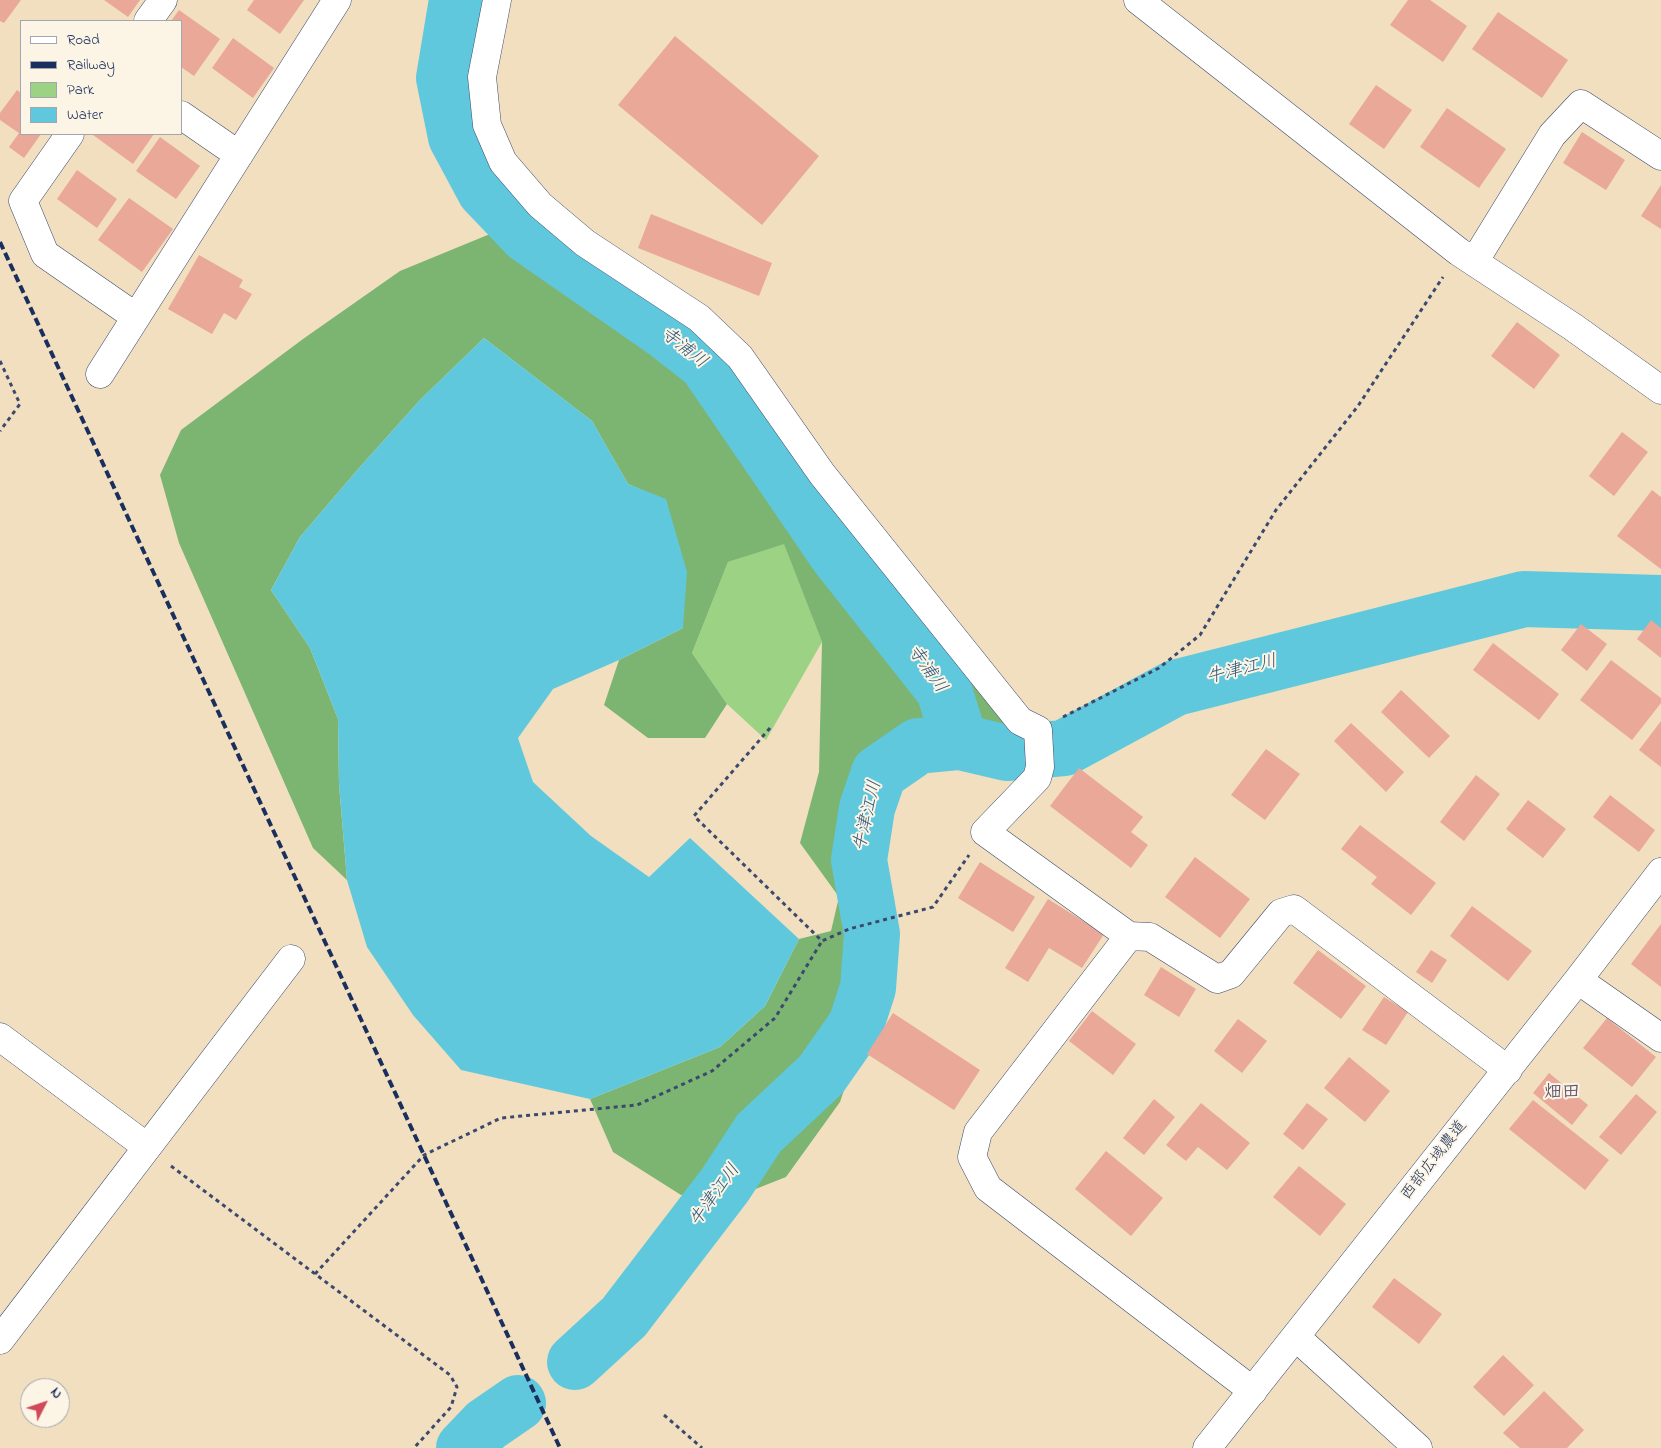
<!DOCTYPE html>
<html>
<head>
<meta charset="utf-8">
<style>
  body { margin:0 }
  #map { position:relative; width:1661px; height:1448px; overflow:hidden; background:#f1dfbf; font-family:"Indie Flower",sans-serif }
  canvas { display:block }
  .legend { position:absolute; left:20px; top:20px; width:162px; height:115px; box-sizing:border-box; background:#fcf5e5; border:1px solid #a2a6af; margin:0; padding:6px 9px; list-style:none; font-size:15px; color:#1b2f5e }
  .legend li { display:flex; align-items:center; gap:10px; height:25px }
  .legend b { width:25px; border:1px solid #a2a6af }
  .north { position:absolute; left:20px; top:1378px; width:50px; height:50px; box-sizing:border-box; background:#fcf5e5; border:1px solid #a2a6af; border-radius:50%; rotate:49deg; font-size:14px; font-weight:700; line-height:20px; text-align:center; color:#1b2f5e }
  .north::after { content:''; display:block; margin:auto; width:18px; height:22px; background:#d1495b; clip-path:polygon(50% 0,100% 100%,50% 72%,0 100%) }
</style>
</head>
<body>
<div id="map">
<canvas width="1661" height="1448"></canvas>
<ul class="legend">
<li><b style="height:6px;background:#fff"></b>Road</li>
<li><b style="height:6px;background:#1b2f5e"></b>Railway</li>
<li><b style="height:14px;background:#9bd284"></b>Park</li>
<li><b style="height:14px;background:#60c8dc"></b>Water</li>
</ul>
<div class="north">N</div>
</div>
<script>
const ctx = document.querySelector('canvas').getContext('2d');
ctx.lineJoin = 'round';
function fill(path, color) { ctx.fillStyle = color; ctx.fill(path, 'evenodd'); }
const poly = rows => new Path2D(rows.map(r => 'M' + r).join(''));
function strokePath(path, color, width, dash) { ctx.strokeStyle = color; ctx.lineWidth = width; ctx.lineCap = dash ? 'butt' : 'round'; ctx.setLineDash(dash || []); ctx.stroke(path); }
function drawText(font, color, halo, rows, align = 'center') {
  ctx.font = font + ' "Indie Flower","Klee One",sans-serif'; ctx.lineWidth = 4; ctx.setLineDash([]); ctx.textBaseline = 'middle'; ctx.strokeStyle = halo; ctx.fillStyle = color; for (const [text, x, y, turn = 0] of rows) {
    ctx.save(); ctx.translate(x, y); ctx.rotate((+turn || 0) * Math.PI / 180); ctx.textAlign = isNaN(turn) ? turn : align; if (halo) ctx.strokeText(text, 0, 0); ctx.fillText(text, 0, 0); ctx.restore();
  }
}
fill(poly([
  [784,543,822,642,766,740,727,704,692,653,728,562]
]), '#9bd284');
fill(poly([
  [529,218,647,293,723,356,784,452,1013,727,1022,753,995,774,938,761,891,793,877,894,884,971,840,1102,786,1177,753,1190,681,1195,613,1152,590,1099,720,1047,765,1006,799,939,831,931,839,897,800,843,819,772,822,642,784,544,728,562,692,653,727,704,705,738,648,738,604,705,619,660,683,628,666,500,628,484,592,421,484,338,420,400,359,468,300,537,271,590,310,648,338,719,339,784,347,880,313,848,179,543,160,475,181,430,303,339,400,271]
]), '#7cb472');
fill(poly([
  [484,338,592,421,628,484,666,499,687,572,683,628,619,660,553,689,518,738,533,782,591,836,649,877,690,838,799,939,765,1006,720,1047,590,1099,461,1070,413,1015,367,947,347,880,339,784,338,719,310,648,271,590,300,537,359,468,420,400]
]), '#60c8dc');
strokePath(poly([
  [457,0,444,78,456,137,485,191,527,235,665,331,706,363,838,556,944,690,960,742],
  [575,1362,624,1317,725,1185,759,1133,821,1075,856,1025,868,988,872,934,859,860,867,808,879,773,918,746,960,742,1007,753,1064,748,1175,688,1524,599,1661,603],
  [464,1448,486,1425,518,1403]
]), '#60c8dc', 56);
fill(poly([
  [0,0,21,0,4,23,0,21],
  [104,0,140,0,128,17],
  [254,0,304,0,280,34,247,10],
  [1408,0,1430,0,1467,26,1443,62,1390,25],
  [179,10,220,39,194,76,181,67,181,21,171,21],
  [1498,12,1568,60,1542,98,1472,49],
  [675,36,819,156,762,225,618,105],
  [233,38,274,68,253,98,212,68],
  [1376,85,1412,110,1384,149,1349,124],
  [17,90,21,93,21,134,41,134,24,158,9,147,19,133,0,120,0,113],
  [1447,108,1506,149,1479,188,1420,147],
  [1582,132,1625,160,1606,190,1563,163],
  [94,134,154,134,133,164,93,135],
  [160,137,200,166,176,199,136,171],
  [77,170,117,199,97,228,57,199],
  [1661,185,1661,229,1641,216],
  [129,198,173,229,142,272,98,240],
  [651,214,772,263,759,296,638,248],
  [199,255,243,280,239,287,252,294,236,320,224,313,212,334,168,309],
  [1517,322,1560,355,1534,389,1491,356],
  [1622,432,1648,452,1614,496,1589,476],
  [1652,490,1661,497,1661,569,1617,536],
  [1651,620,1661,628,1661,658,1637,639],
  [1581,624,1607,644,1587,671,1561,650],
  [1493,643,1559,694,1539,720,1473,670],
  [1611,660,1661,698,1661,703,1632,740,1580,700],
  [1401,690,1450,736,1429,758,1381,712],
  [1661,721,1661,767,1639,750],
  [1351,723,1404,772,1386,792,1334,741],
  [1266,749,1300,774,1265,820,1231,795],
  [1079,768,1143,817,1131,832,1148,845,1131,868,1050,806],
  [1476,775,1500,794,1464,841,1440,822],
  [1610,795,1655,830,1639,852,1593,817],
  [1528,800,1566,829,1543,858,1506,829],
  [1360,825,1436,883,1411,915,1371,884,1377,877,1341,849],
  [1195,857,1250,899,1220,938,1165,897],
  [980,862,1035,897,1013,932,958,898],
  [1048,899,1104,934,1082,968,1049,948,1028,982,1005,968],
  [1472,906,1532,951,1508,981,1450,936],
  [1661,924,1661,987,1631,964],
  [1318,950,1366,986,1341,1019,1293,983],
  [1431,950,1447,960,1432,983,1416,972],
  [1161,967,1196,989,1179,1017,1144,995],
  [1384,997,1408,1012,1386,1045,1362,1030],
  [1092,1011,1136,1044,1113,1075,1069,1041],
  [893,1013,980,1070,954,1110,867,1054],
  [1607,1018,1656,1057,1632,1087,1583,1048],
  [1238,1019,1267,1041,1242,1073,1214,1051],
  [1349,1057,1390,1091,1365,1122,1324,1088],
  [1549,1073,1588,1105,1572,1125,1533,1093],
  [1636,1094,1657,1112,1621,1155,1599,1137],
  [1154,1099,1175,1117,1144,1155,1123,1138],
  [1533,1100,1609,1160,1585,1190,1509,1129],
  [1201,1103,1250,1143,1227,1170,1198,1147,1186,1161,1166,1145],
  [1307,1103,1328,1119,1303,1150,1283,1134],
  [1106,1151,1163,1198,1131,1236,1075,1189],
  [1299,1166,1346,1204,1320,1236,1273,1197],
  [1394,1278,1442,1314,1419,1344,1372,1307],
  [1503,1355,1534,1385,1504,1416,1473,1387],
  [1544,1391,1584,1430,1567,1448,1520,1448,1503,1433]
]), '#e9a898');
const minor = poly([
  [497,0,482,77,487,125,503,162,540,205,585,243,699,318,740,357,822,474,1020,721,1038,730,1040,767,1037,778,985,832,1129,936,1150,937,1217,979,1231,974,1281,913,1294,909,1508,1070],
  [1138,0,1459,252,1573,327,1661,390],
  [148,21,163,0],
  [181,115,239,155],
  [70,134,23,201,45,254,136,317],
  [1474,262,1552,135,1581,104,1661,156],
  [100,374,337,0],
  [1129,936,978,1132,972,1157,988,1188,1253,1391],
  [1578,980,1661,1038],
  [0,1037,147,1147],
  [1296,1337,1418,1448],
  [0,1340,291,959],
  [1207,1448,1578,980,1661,872]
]);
strokePath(minor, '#3b496d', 29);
strokePath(poly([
  [0,361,20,404,0,431],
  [1063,717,1159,668,1200,635,1276,510,1358,406,1443,277],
  [770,728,694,816,822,941,849,929,933,907,969,855],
  [171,1166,450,1375,457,1387,451,1407,414,1448],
  [315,1274,424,1155,501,1118,637,1105,712,1071,775,1018,822,941],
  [664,1415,702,1448]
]), '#3b496d', 3, [4, 4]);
strokePath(minor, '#fff', 28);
strokePath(poly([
  [0,242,560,1448]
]), '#1b2f5e', 4, [8, 4]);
drawText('16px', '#1b2f5e', '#fcf5e5', [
  ["西部広域農道",1435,1161,-52]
]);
drawText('italic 18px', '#2c557e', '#fcf5e5', [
  ["寺浦川",683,349,38],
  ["寺浦川",926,670,55],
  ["牛津江川",1242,671,-14],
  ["牛津江川",869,816,-77],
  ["牛津江川",716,1196,-54]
]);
drawText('bold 18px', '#635972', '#fcf5e5', [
  ["畑田",1562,1094]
]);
</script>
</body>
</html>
